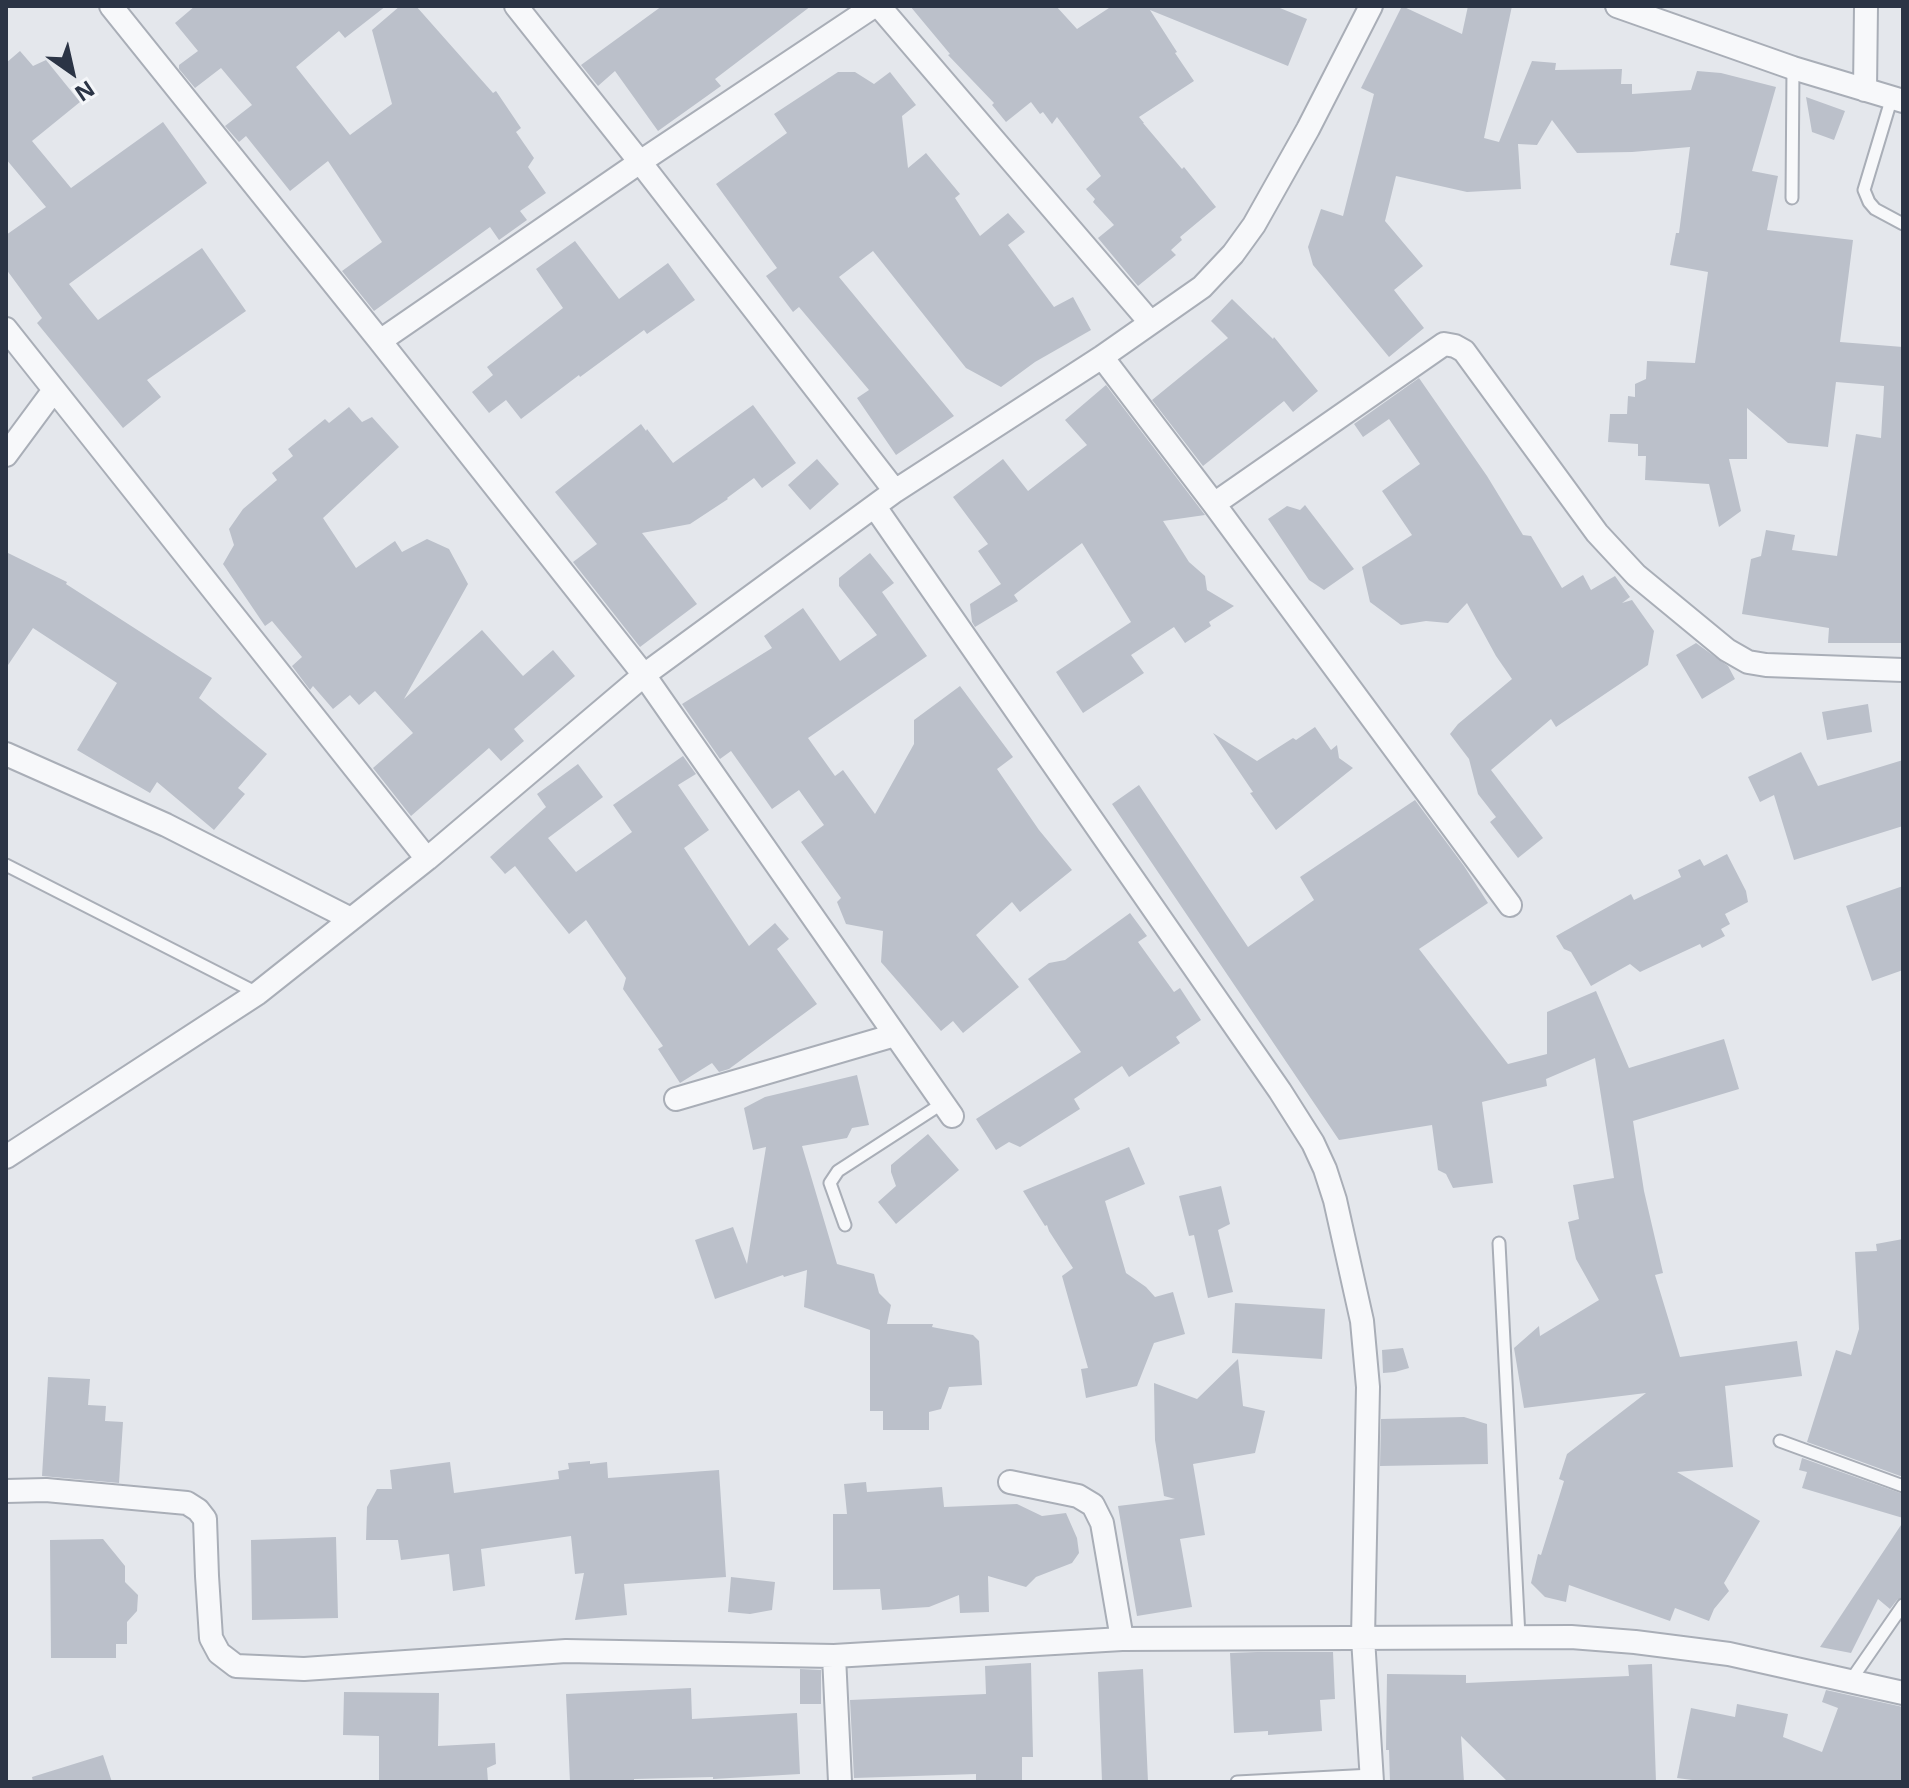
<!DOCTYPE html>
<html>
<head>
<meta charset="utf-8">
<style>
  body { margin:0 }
  #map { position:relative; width:1909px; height:1788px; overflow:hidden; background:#e4e7ec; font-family:"Open Sans",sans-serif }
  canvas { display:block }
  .frame { position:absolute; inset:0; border:8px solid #2b3445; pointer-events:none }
  .north { position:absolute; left:32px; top:32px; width:80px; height:80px; -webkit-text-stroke:6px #f4f6f9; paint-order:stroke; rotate:146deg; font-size:22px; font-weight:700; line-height:32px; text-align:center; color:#2b3445 }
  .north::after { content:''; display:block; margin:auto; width:28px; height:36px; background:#2b3445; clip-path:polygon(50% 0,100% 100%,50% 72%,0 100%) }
</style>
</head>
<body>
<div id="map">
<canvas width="1909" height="1788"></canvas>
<div class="frame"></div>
<div class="north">N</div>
</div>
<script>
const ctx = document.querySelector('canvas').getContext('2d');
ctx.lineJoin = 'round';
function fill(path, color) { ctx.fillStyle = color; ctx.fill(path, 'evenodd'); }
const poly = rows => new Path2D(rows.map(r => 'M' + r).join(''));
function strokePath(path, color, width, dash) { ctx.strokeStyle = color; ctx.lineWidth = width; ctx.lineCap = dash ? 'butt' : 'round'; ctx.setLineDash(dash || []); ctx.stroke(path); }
fill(poly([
  [195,6,386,6,345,38,339,31,296,67,350,135,392,104,372,30,400,6,416,6,493,93,496,91,521,128,516,132,534,158,528,167,546,193,520,211,527,220,499,240,490,227,374,311,342,271,382,242,328,161,290,191,246,136,239,142,225,126,252,105,221,68,195,88,179,69,179,65,198,51,175,23],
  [662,6,811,6,715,79,721,86,658,131,615,71,598,86,581,65],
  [910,6,1056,6,1077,29,1112,6,1275,6,1307,19,1288,66,1150,10,1177,52,1175,53,1194,81,1139,117,1144,123,1143,123,1182,169,1184,167,1216,207,1180,237,1182,240,1171,250,1176,255,1138,286,1098,238,1114,225,1093,202,1095,199,1086,189,1101,176,1057,117,1052,124,1043,112,1040,114,1031,102,1006,122,992,105,994,103,948,55,950,54],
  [1402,6,1462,34,1468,6,1512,6,1484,138,1499,142,1532,61,1556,63,1555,70,1622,69,1621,84,1632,84,1632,94,1691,90,1697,71,1721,73,1776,87,1752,171,1778,176,1767,230,1853,240,1840,342,1903,347,1903,643,1828,643,1829,628,1742,614,1751,559,1761,556,1766,530,1795,535,1792,550,1837,556,1856,434,1881,438,1884,386,1836,382,1828,447,1788,443,1747,408,1747,459,1729,459,1741,511,1719,527,1709,484,1645,480,1646,456,1638,456,1638,444,1608,442,1610,414,1627,414,1628,396,1635,397,1635,384,1646,379,1647,361,1695,363,1708,272,1670,265,1676,233,1679,233,1690,147,1632,152,1577,153,1552,120,1537,145,1518,144,1521,189,1467,192,1396,176,1385,221,1423,266,1394,290,1424,328,1389,357,1313,265,1308,247,1321,209,1343,216,1374,94,1361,88],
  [20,51,33,66,46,60,80,102,32,141,71,188,163,122,207,183,69,284,98,320,202,248,246,311,147,380,161,397,123,428,37,323,42,318,6,269,6,235,46,207,6,159,6,63],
  [838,72,855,72,874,84,890,72,916,105,902,116,908,168,926,153,960,194,955,198,980,236,1008,213,1025,232,1008,245,1054,307,1073,297,1091,330,1035,362,1001,387,966,368,873,251,839,277,954,416,896,455,857,398,869,390,799,307,793,312,766,276,777,268,716,184,787,133,774,114],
  [1806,97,1845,111,1834,140,1812,132],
  [575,241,619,299,668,263,695,300,647,334,644,330,580,377,579,375,521,419,506,400,489,413,472,392,493,375,487,367,563,308,536,269],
  [1232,299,1273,339,1274,337,1318,391,1293,412,1284,401,1203,466,1152,400,1228,338,1211,321],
  [1419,378,1487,476,1523,535,1531,536,1562,588,1583,575,1591,590,1615,576,1630,597,1622,603,1632,600,1654,631,1648,665,1556,727,1551,719,1491,770,1543,838,1518,858,1490,822,1496,817,1478,794,1469,759,1450,734,1458,724,1512,679,1496,656,1467,603,1448,623,1426,621,1401,625,1370,602,1362,567,1412,535,1382,491,1420,464,1389,419,1363,437,1354,424],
  [1106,385,1205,515,1163,521,1189,562,1205,576,1207,590,1234,606,1209,622,1211,626,1185,643,1174,627,1131,655,1144,673,1083,713,1056,672,1131,622,1082,543,1014,595,1018,601,975,627,972,622,970,604,1001,584,978,551,988,544,953,497,1003,459,1028,491,1087,445,1065,420],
  [753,405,796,463,762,488,754,478,727,498,728,499,690,524,642,533,697,604,640,647,573,562,597,544,555,492,641,424,646,431,647,429,673,463],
  [349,407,362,422,372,417,399,447,323,518,356,568,395,541,402,552,427,539,449,549,468,584,404,699,482,630,523,676,553,650,575,676,514,729,524,741,501,761,489,748,411,816,373,768,413,733,375,691,359,705,350,695,333,709,313,686,310,690,292,666,302,657,272,621,265,626,223,564,234,545,229,529,243,509,277,480,272,473,293,456,288,449,325,419,329,423],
  [817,459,839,484,810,510,788,485],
  [1305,505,1354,569,1324,590,1309,580,1268,519,1287,506,1300,510],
  [6,552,67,582,66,584,212,678,199,698,267,754,238,788,245,794,214,830,157,782,150,793,77,750,117,683,33,628,6,668],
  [870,553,894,583,882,592,927,656,808,738,835,776,843,770,875,814,914,744,914,720,960,686,1013,757,997,769,1039,830,1072,870,1020,912,1012,902,976,935,1019,987,963,1033,953,1021,941,1031,881,962,883,931,846,924,837,902,841,898,801,842,824,825,799,790,772,809,731,751,720,759,682,704,772,648,764,636,803,608,840,661,877,635,839,586,839,578],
  [1696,643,1728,666,1735,679,1702,699,1676,655],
  [1868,704,1872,732,1827,740,1822,712],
  [1315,727,1331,750,1337,745,1339,758,1353,768,1276,830,1250,793,1253,792,1213,733,1257,761,1293,738,1296,740],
  [1801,752,1818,786,1903,760,1903,826,1794,860,1774,795,1760,802,1748,777],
  [683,756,696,774,678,785,709,830,684,848,749,946,775,923,789,939,777,949,817,1004,729,1069,719,1072,712,1063,680,1083,658,1049,663,1046,623,989,626,978,586,920,569,934,515,866,505,874,490,857,546,807,537,794,578,764,603,797,548,838,576,872,632,832,613,805],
  [1139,785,1248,947,1314,900,1300,877,1415,800,1464,866,1488,903,1419,949,1508,1064,1547,1054,1547,1012,1596,991,1629,1068,1724,1039,1739,1089,1633,1121,1644,1191,1663,1273,1655,1275,1680,1357,1797,1341,1802,1376,1725,1386,1733,1467,1677,1472,1760,1521,1724,1583,1729,1591,1714,1609,1709,1621,1675,1608,1670,1621,1569,1585,1566,1602,1545,1597,1531,1583,1538,1554,1541,1555,1564,1481,1559,1479,1567,1454,1646,1393,1524,1408,1514,1348,1539,1326,1540,1336,1599,1300,1576,1259,1568,1222,1579,1219,1573,1185,1614,1178,1595,1058,1546,1079,1547,1086,1482,1102,1493,1183,1453,1188,1446,1174,1438,1170,1432,1125,1339,1140,1112,804],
  [1727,854,1746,891,1748,902,1725,914,1730,924,1721,929,1725,936,1702,948,1700,944,1640,972,1630,964,1591,986,1571,952,1564,949,1556,936,1631,894,1634,900,1681,877,1678,870,1700,859,1704,866],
  [1903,886,1903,970,1872,981,1846,906],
  [1130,913,1147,936,1138,942,1174,992,1180,988,1201,1020,1176,1037,1180,1043,1129,1077,1122,1066,1074,1099,1080,1109,1020,1147,1009,1142,996,1150,976,1119,1081,1052,1028,979,1049,963,1065,960],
  [857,1075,869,1125,852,1128,847,1138,802,1146,837,1264,874,1274,879,1293,891,1305,887,1324,933,1324,932,1327,973,1335,979,1341,982,1385,949,1387,941,1409,929,1412,929,1430,883,1430,883,1411,870,1411,870,1330,804,1307,807,1270,784,1277,783,1275,715,1299,695,1240,733,1227,747,1264,766,1147,753,1150,744,1108,765,1097],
  [928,1134,959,1170,896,1224,878,1202,896,1186,891,1172,891,1165],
  [1129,1147,1145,1184,1105,1201,1126,1273,1146,1287,1155,1297,1173,1292,1185,1334,1154,1343,1137,1386,1086,1398,1081,1369,1088,1368,1062,1276,1073,1268,1049,1231,1047,1225,1045,1226,1023,1191],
  [1221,1186,1230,1224,1218,1230,1233,1292,1208,1298,1194,1235,1189,1236,1179,1196],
  [1903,1239,1903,1477,1807,1442,1836,1350,1851,1355,1859,1329,1855,1252,1877,1251,1876,1244],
  [1235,1303,1325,1309,1322,1359,1232,1353],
  [1403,1348,1409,1368,1395,1372,1383,1373,1382,1350],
  [1238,1359,1243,1406,1265,1411,1255,1453,1193,1464,1205,1535,1180,1539,1192,1607,1137,1616,1118,1506,1175,1499,1164,1496,1155,1440,1154,1383,1197,1399],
  [48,1377,90,1379,88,1405,106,1406,105,1421,123,1422,119,1483,42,1476],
  [1464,1417,1487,1424,1488,1464,1380,1466,1381,1419],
  [1802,1458,1903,1494,1903,1518,1802,1488,1807,1472,1799,1470],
  [590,1461,590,1464,607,1462,608,1478,719,1470,726,1577,624,1584,627,1615,575,1620,584,1573,575,1574,571,1536,481,1549,485,1586,453,1591,449,1554,401,1560,398,1540,366,1540,367,1507,377,1489,392,1489,390,1470,450,1462,454,1493,559,1479,558,1471,569,1469,568,1463],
  [866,1482,867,1492,942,1487,944,1507,1017,1504,1042,1516,1066,1513,1077,1538,1079,1553,1072,1563,1036,1577,1026,1587,988,1576,989,1612,960,1613,959,1595,929,1607,882,1610,880,1589,833,1590,833,1514,847,1514,844,1484],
  [1903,1522,1903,1597,1897,1600,1890,1609,1878,1599,1851,1653,1820,1647],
  [336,1537,338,1618,252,1620,251,1540],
  [103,1539,125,1566,125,1582,138,1595,137,1611,127,1622,127,1644,116,1644,116,1658,51,1658,50,1540],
  [731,1577,775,1582,772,1610,750,1614,728,1612],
  [1257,1652,1333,1652,1335,1699,1320,1700,1322,1731,1268,1735,1268,1731,1234,1733,1230,1653],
  [1031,1663,1033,1757,1022,1757,1022,1782,976,1782,976,1774,854,1778,850,1700,986,1694,985,1666],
  [1652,1664,1656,1782,1508,1782,1461,1736,1464,1782,1390,1782,1389,1750,1386,1750,1387,1674,1466,1675,1466,1683,1629,1676,1628,1665],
  [800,1669,821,1670,821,1704,800,1704],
  [1143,1669,1148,1782,1102,1782,1098,1672],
  [691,1688,692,1719,797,1713,800,1774,713,1779,713,1777,634,1779,634,1782,570,1782,566,1694],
  [1826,1690,1903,1707,1903,1782,1707,1782,1677,1778,1691,1708,1735,1717,1737,1704,1788,1714,1783,1737,1822,1752,1838,1708,1822,1702],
  [344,1692,439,1693,438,1746,495,1743,496,1764,487,1768,488,1782,379,1782,379,1736,343,1735],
  [103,1755,112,1782,33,1782,32,1777]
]), '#bbc0ca');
const lane = poly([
  [1892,97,1864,190,1869,202,1875,209,1903,224],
  [1792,198,1793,68],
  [6,865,257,993],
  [845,1225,830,1183,838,1171,943,1103],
  [1499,1243,1519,1637],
  [1780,1441,1903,1486],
  [1851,1680,1903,1605],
  [1237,1782,1372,1775]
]);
const street = poly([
  [111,6,380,341,644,675,952,1116],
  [516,6,640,162,895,491],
  [879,6,1150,322],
  [1617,6,1793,68,1903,101],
  [1865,90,1866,6],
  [6,329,427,859],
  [380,341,640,162,874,6],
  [1102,357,1214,504,1510,905],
  [6,455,54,390],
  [1214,504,1444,344,1455,346,1464,351,1597,533,1636,575,1727,650,1748,662,1766,665,1903,670],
  [875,507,1280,1091,1313,1143,1325,1169,1335,1200,1362,1321,1368,1387,1363,1638,1372,1782],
  [6,754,166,825,351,919],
  [676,1099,895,1035],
  [6,1157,258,993,427,859,644,675,895,491,1102,357,1202,287,1233,254,1254,225,1308,129,1371,6],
  [1010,1482,1078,1496,1093,1505,1102,1523,1122,1639],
  [6,1491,46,1490,187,1503,198,1510,205,1519,207,1576,211,1638,219,1653,236,1666,304,1669,566,1651,834,1656,1122,1639,1571,1637,1635,1642,1729,1654,1903,1693],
  [834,1656,840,1782]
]);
strokePath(lane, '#a9aeb7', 15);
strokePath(street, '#a9aeb7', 26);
strokePath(lane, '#f7f8fa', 11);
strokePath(street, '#f7f8fa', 22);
</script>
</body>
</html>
